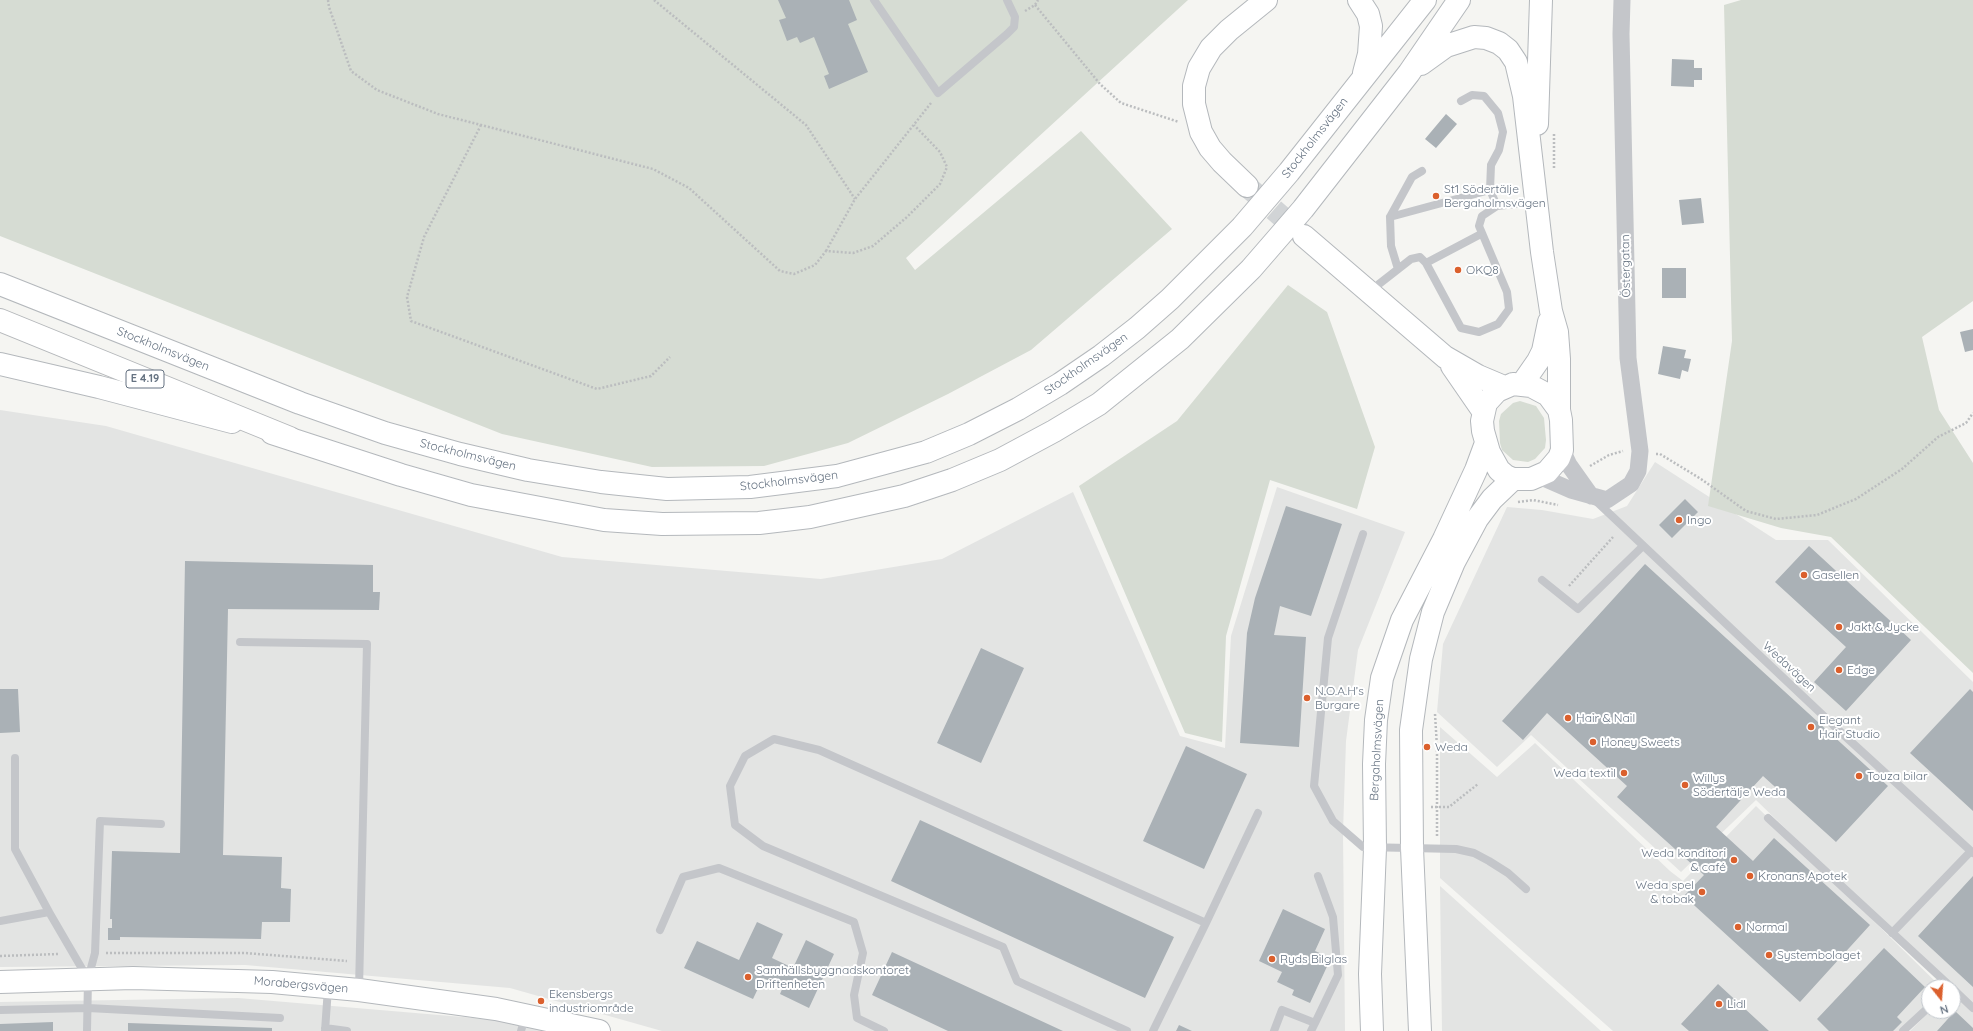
<!DOCTYPE html>
<html>
<head>
<meta charset="utf-8">
<style>
  body { margin:0 }
  #map { position:relative; width:1973px; height:1031px; overflow:hidden; background:#f5f5f2; font-family:Quicksand,sans-serif }
  canvas { display:block }
  .north { position:absolute; left:1921px; top:979px; width:40px; height:40px; box-sizing:border-box; background:#fff; border:1px solid #c2c7cd; border-radius:50%; rotate:163deg; font-size:11px; font-weight:700; line-height:16px; text-align:center; color:#667382 }
  .north::after { content:''; display:block; margin:auto; width:14px; height:18px; background:#db602d; clip-path:polygon(50% 0,100% 100%,50% 72%,0 100%) }
</style>
</head>
<body>
<div id="map">
<canvas width="1973" height="1031"></canvas>
<div class="north">N</div>
</div>
<script>
const ctx = document.querySelector('canvas').getContext('2d');
ctx.lineJoin = 'round';
function fill(path, color) { ctx.fillStyle = color; ctx.fill(path, 'evenodd'); }
const poly = rows => new Path2D(rows.map(r => 'M' + r).join(''));
function strokePath(path, color, width, dash) { ctx.strokeStyle = color; ctx.lineWidth = width; ctx.lineCap = dash ? 'butt' : 'round'; ctx.setLineDash(dash || []); ctx.stroke(path); }
function drawText(font, color, halo, rows, align = 'center') {
  ctx.font = font + ' Quicksand,sans-serif'; ctx.lineWidth = 4; ctx.setLineDash([]); ctx.textBaseline = 'middle'; ctx.strokeStyle = halo; ctx.fillStyle = color; for (const [text, x, y, turn = 0] of rows) {
    ctx.save(); ctx.translate(x, y); ctx.rotate((+turn || 0) * Math.PI / 180); ctx.textAlign = isNaN(turn) ? turn : align; if (halo) ctx.strokeText(text, 0, 0); ctx.fillText(text, 0, 0); ctx.restore();
  }
}
fill(poly([
  [0,410,106,426,562,557,821,579,942,559,1073,492,1180,736,1225,748,1231,636,1277,487,1405,532,1358,650,1346,741,1343,832,1345,1031,662,1031,510,988,245,965,0,967],
  [1655,462,1776,540,1828,540,1973,682,1973,1031,1910,1031,1930,1011,1953,1011,1953,987,1949,987,1756,800,1681,872,1531,735,1497,767,1437,712,1443,644,1507,507,1542,510,1593,519,1627,506],
  [1440,727,1497,777,1535,743,1670,871,1683,881,1756,806,1941,987,1929,987,1929,1004,1899,1031,1613,1031,1440,878],
  [1440,886,1601,1031,1442,1031],
  [238,998,510,1021,544,1031,0,1031,0,1002]
]), '#e3e4e3');
fill(poly([
  [0,0,1188,0,906,258,915,270,1081,131,1172,229,1031,350,948,394,848,443,764,466,652,467,502,434,0,236],
  [1741,0,1973,0,1973,301,1922,337,1939,410,1973,463,1973,673,1831,537,1781,528,1708,506,1732,341,1724,5],
  [1288,285,1327,312,1375,447,1357,509,1270,480,1226,636,1222,742,1185,733,1079,486,1177,421],
  [1520,401,1536,406,1544,418,1546,440,1545,448,1535,459,1528,462,1513,460,1502,450,1500,443,1499,421,1501,414,1513,403]
]), '#d6dcd3');
fill(poly([
  [778,0,849,0,857,20,848,24,868,72,829,89,824,76,829,74,814,37,800,43,797,37,787,41,779,20,786,18],
  [1672,59,1694,60,1694,68,1702,68,1702,80,1694,80,1694,87,1671,86],
  [1446,114,1457,124,1436,148,1425,139],
  [1701,198,1704,223,1682,225,1679,200],
  [1662,268,1686,268,1686,298,1662,298],
  [1973,329,1973,350,1965,352,1960,332],
  [1663,346,1686,350,1684,358,1691,359,1688,372,1682,370,1680,379,1658,374],
  [1685,499,1698,512,1672,538,1659,525],
  [1286,506,1342,524,1311,616,1280,606,1274,635,1306,637,1299,747,1240,743,1247,633,1255,598],
  [1809,546,1911,640,1846,711,1814,682,1846,647,1775,582],
  [185,561,373,565,373,592,380,592,379,610,228,609,223,855,282,857,281,888,291,889,290,922,262,922,261,939,120,937,120,940,108,940,108,928,112,928,112,919,110,919,112,851,180,853],
  [1645,564,1888,786,1836,842,1763,776,1716,827,1753,861,1774,838,1870,925,1800,1002,1684,896,1704,875,1617,797,1627,786,1547,713,1523,740,1502,721],
  [981,648,1024,668,981,763,937,743],
  [0,689,18,689,20,732,0,733],
  [1970,689,1973,692,1973,811,1910,753],
  [1186,746,1247,774,1204,869,1143,841],
  [920,820,1174,937,1145,998,891,881],
  [1973,876,1973,987,1918,936],
  [1283,909,1325,929,1315,951,1331,958,1310,1003,1292,995,1294,990,1277,982,1282,972,1259,961],
  [757,922,783,934,772,958,793,968,806,940,834,954,809,1008,780,994,783,987,763,978,753,999,684,968,697,941,739,960],
  [1884,948,1925,987,1897,1017,1902,1022,1893,1031,1829,1031,1817,1019],
  [892,952,1063,1031,948,1031,872,995],
  [1718,984,1769,1031,1689,1031,1681,1024],
  [1955,1011,1973,1028,1973,1031,1937,1031],
  [53,1022,53,1031,0,1031,0,1024],
  [128,1023,272,1028,272,1031,128,1031],
  [1179,1025,1192,1031,1176,1031]
]), '#aab1b6');
strokePath(poly([
  [1249,188,1304,236]
]), '#d1d4d6', 22, [22, 11]);
const secondary = poly([
  [1359,0,1368,14,1371,26,1369,54,1364,73],
  [1421,64,1446,46,1474,37,1486,38,1499,43,1508,50,1516,62,1524,96,1542,252,1551,311,1557,332,1559,359,1559,410],
  [1537,124,1541,0],
  [1247,186,1222,162,1210,148,1201,132,1194,104,1194,86,1199,68,1211,48,1229,30,1266,0],
  [1304,236,1445,357,1478,376,1504,387],
  [0,284,300,403,385,433,460,454,528,470,601,482,667,489,750,487,837,476,926,452,969,434,1018,409,1060,384,1101,356,1137,328,1170,299,1242,227,1289,172,1425,0],
  [0,364,99,387,232,422],
  [1452,366,1483,411],
  [1513,384,1531,386,1548,395,1559,410,1561,420,1562,450,1559,458,1547,472,1531,479,1513,479,1506,476,1499,470,1489,452,1483,431,1482,421,1486,403,1497,391,1513,384],
  [1522,384,1538,361,1543,351,1549,322],
  [272,433,401,475,471,495,604,520,662,524,759,523,810,517,904,496,952,480,1000,460,1054,431,1099,404,1180,339,1251,269,1303,209,1409,73,1459,0],
  [0,982,133,978,272,982,359,990,496,1009,599,1031],
  [1372,1031,1370,974,1375,848,1374,764,1376,720,1382,678,1402,620,1444,539,1476,470,1486,443],
  [1420,1031,1412,848,1411,730,1421,659,1433,612,1454,562,1477,519,1492,499,1513,479]
]);
const highway = poly([
  [0,320,290,438]
]);
strokePath(secondary, '#b4b8bc', 24);
strokePath(highway, '#b4b7ba', 24);
strokePath(poly([
  [328,0,329,7,351,71,377,90,438,114,653,169,689,188,780,271,794,274,815,265,826,251,853,253,873,246,907,217,940,184,947,167,940,152,914,125],
  [654,0,806,125,855,199],
  [1035,5,1100,84,1121,103,1179,122],
  [1025,11,1035,5,1038,0],
  [481,125,424,237,407,297,411,321,597,389,651,376,670,357],
  [1554,134,1554,169],
  [826,251,855,199,931,103],
  [1656,454,1660,454,1701,479,1746,511,1776,519,1817,515,1856,499,1902,469,1938,437,1966,423,1973,413],
  [1590,466,1609,455,1623,451],
  [1518,502,1533,500,1558,505],
  [1569,586,1613,537],
  [1435,714,1437,747,1437,837],
  [1431,807,1449,807,1478,784],
  [106,953,245,953,347,961],
  [0,956,59,954]
]), '#bbbdbf', 2.5, [2, 2]);
strokePath(poly([
  [874,0,938,93,1007,34,1014,27,1015,17,1007,0],
  [1461,101,1472,95,1484,96,1498,113,1503,132,1499,150,1491,165,1490,190,1497,206],
  [1390,217,1490,190],
  [1426,263,1481,234],
  [1398,269,1391,246,1390,217,1412,177,1422,171],
  [1372,292,1379,284,1411,259,1420,257,1426,263,1461,328,1479,332,1498,324,1509,309,1507,292,1479,226,1482,216,1497,206,1535,202],
  [1596,501,1847,738,1973,853],
  [1363,534,1328,638,1314,786,1333,821,1363,847,1456,849,1474,853,1489,861,1508,873,1526,889],
  [1542,580,1578,609,1643,546],
  [240,642,367,644,359,989],
  [15,758,15,849,49,912],
  [1768,818,1951,987],
  [0,921,49,912,88,979,95,953,100,821,161,824],
  [660,930,683,877,719,868,854,922,863,953,854,995,857,1018,884,1031],
  [1892,933,1971,851],
  [1953,989,1973,1008],
  [0,1010,88,1008,280,1018],
  [325,1028,347,1031],
  [87,1031,88,980],
  [325,1031,328,988],
  [521,1031,525,1017],
  [1127,1031,1017,981,1003,947,763,846,735,825,730,786,745,756,774,739,819,750,1206,923],
  [1153,1031,1206,923,1258,813],
  [1274,1031,1282,1010,1315,1023,1338,975,1333,917,1318,876],
  [1311,1031,1315,1023],
  [1903,1031,1929,1007]
]), '#c4c6ca', 8);
strokePath(poly([
  [1562,450,1569,465,1591,496],
  [1539,476,1571,490,1607,500,1631,484,1638,471,1640,451,1628,358,1621,34,1622,0]
]), '#c4c6ca', 17);
strokePath(secondary, '#fff', 22);
strokePath(highway, '#fff', 22);
for (const [x, y, r, color] of [
  [1436,196,4,"#db602d"],
  [1458,270,4,"#db602d"],
  [1679,520,4,"#db602d"],
  [1804,575,4,"#db602d"],
  [1839,627,4,"#db602d"],
  [1839,670,4,"#db602d"],
  [1307,698,4,"#db602d"],
  [1568,718,4,"#db602d"],
  [1811,727,4,"#db602d"],
  [1593,742,4,"#db602d"],
  [1427,747,4,"#db602d"],
  [1624,773,4,"#db602d"],
  [1859,776,4,"#db602d"],
  [1685,785,4,"#db602d"],
  [1734,860,4,"#db602d"],
  [1750,876,4,"#db602d"],
  [1702,892,4,"#db602d"],
  [1738,927,4,"#db602d"],
  [1769,955,4,"#db602d"],
  [1272,959,4,"#db602d"],
  [748,977,4,"#db602d"],
  [541,1001,4,"#db602d"],
  [1719,1004,4,"#db602d"]
]) { const dot = new Path2D(); dot.arc(x, y, r, 0, 2 * Math.PI); ctx.fillStyle = color; ctx.fill(dot); strokePath(dot, '#fff', 1.5); }
for (const [x, y, w] of [
  [145,379,38]
]) { const box = new Path2D(); box.roundRect(x - w / 2, y - 9, w, 18, 3); ctx.fillStyle = '#fff'; ctx.fill(box); strokePath(box, '#667382', 1); }
drawText('bold 11px', '#667382', null, [
  ["E 4.19",145,379]
]);
drawText('12px', '#667382', '#fff', [
  ["Stockholmsvägen",1315,138,-52],
  ["Östergatan",1626,266,-91],
  ["Stockholmsvägen",163,349,22],
  ["Stockholmsvägen",1086,364,-35],
  ["Stockholmsvägen",468,455,14],
  ["Stockholmsvägen",789,481,-7],
  ["Wedavägen",1789,667,43],
  ["Bergaholmsvägen",1377,750,-87],
  ["Morabergsvägen",301,985,5]
]);
drawText('12px', '#667382', '#fff', [
  ["St1 Södertälje",1444,189],
  ["Bergaholmsvägen",1444,203],
  ["OKQ8",1466,270],
  ["Ingo",1687,520],
  ["Gasellen",1812,575],
  ["Jakt & Jycke",1847,627],
  ["Edge",1847,670],
  ["N.O.A.H’s",1315,691],
  ["Burgare",1315,705],
  ["Hair & Nail",1576,718],
  ["Elegant",1819,720],
  ["Hair Studio",1819,734],
  ["Honey Sweets",1601,742],
  ["Weda",1435,747],
  ["Weda textil",1616,773,"right"],
  ["Touza bilar",1867,776],
  ["Willys",1693,778],
  ["Södertälje Weda",1693,792],
  ["Weda konditori",1726,853,"right"],
  ["& café",1726,867,"right"],
  ["Kronans Apotek",1758,876],
  ["Weda spel",1694,885,"right"],
  ["& tobak",1694,899,"right"],
  ["Normal",1746,927],
  ["Systembolaget",1777,955],
  ["Ryds Bilglas",1280,959],
  ["Samhällsbyggnadskontoret",756,970],
  ["Driftenheten",756,984],
  ["Ekensbergs",549,994],
  ["industriområde",549,1008],
  ["Lidl",1727,1004]
], 'left');
</script>
</body>
</html>
